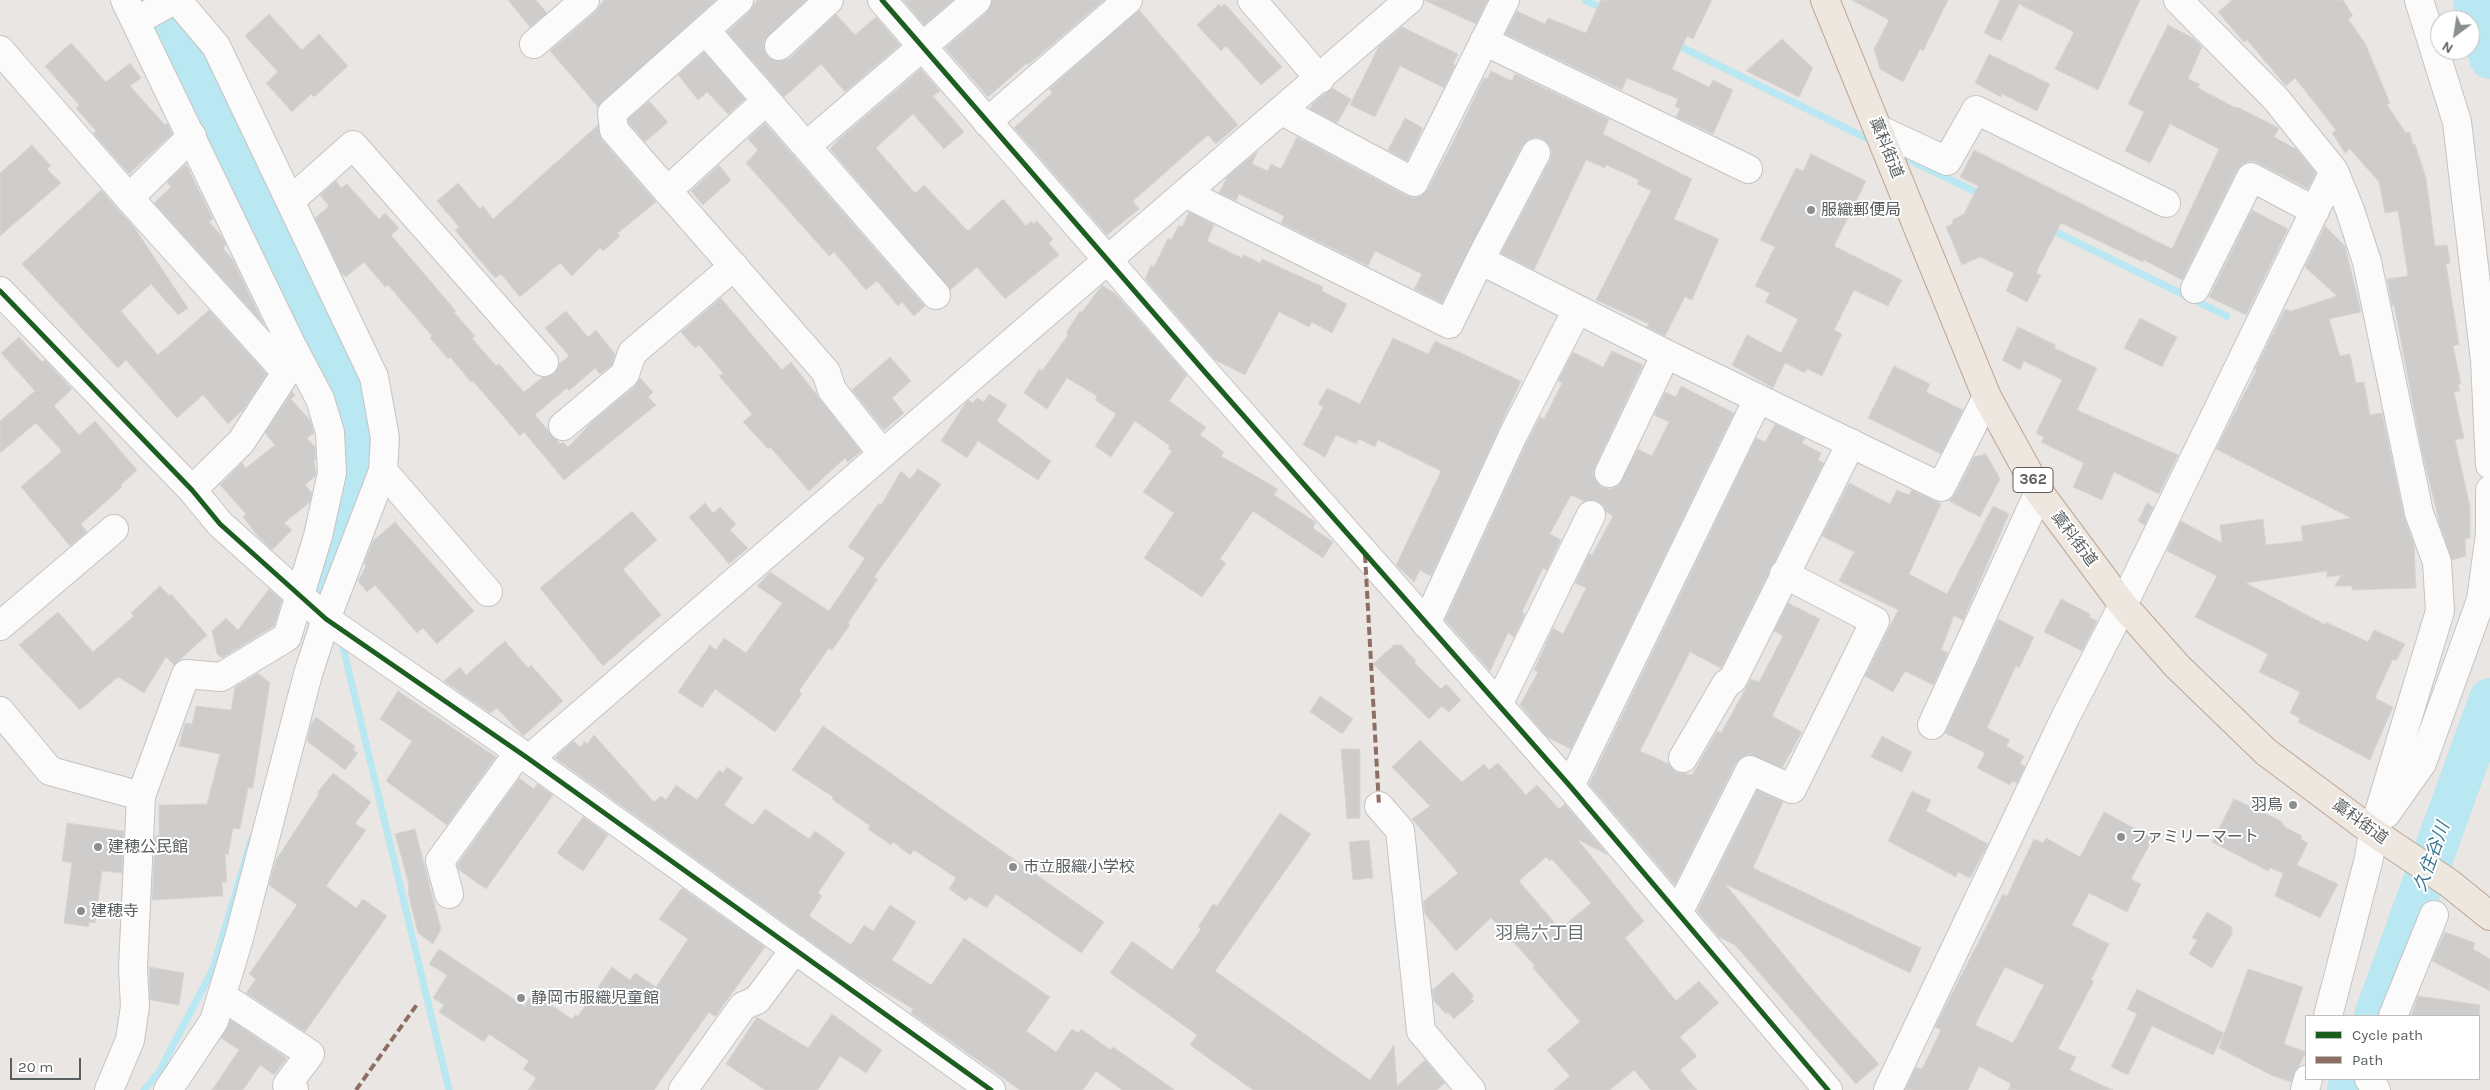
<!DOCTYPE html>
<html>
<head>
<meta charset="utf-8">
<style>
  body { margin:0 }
  #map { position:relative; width:2490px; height:1090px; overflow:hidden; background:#e9e6e3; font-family:Karla,sans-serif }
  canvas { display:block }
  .legend { position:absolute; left:2305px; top:1015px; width:175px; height:65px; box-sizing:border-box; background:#fff; border:1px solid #bdbfbf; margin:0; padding:6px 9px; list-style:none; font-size:15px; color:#595e60 }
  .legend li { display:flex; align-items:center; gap:10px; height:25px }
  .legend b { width:25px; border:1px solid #bdbfbf }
  .north { position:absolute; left:2430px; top:10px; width:50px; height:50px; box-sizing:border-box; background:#fff; border:1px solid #bdbfbf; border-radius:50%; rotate:211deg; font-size:14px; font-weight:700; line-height:20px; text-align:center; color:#595e60 }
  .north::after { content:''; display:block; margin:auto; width:18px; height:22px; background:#8b8e8e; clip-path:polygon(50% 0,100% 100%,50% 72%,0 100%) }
  .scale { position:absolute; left:10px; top:1058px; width:71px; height:22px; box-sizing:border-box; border:2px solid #595e60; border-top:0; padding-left:6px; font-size:15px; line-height:18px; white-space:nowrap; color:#595e60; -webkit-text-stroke:4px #fff; paint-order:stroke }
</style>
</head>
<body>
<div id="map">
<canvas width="2490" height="1090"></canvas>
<ul class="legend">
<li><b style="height:6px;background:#1b5e20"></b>Cycle path</li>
<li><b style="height:6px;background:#8d6e63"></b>Path</li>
</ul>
<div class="north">N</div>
<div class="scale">20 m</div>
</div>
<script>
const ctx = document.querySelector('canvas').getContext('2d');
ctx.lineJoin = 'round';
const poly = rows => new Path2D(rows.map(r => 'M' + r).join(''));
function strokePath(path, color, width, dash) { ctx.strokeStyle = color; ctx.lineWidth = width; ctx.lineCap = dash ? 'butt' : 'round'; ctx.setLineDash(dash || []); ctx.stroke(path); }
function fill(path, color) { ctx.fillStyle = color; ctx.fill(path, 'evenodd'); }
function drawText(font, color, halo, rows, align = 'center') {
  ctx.font = font + ' Karla,"Noto Sans JP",sans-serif'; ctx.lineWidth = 4; ctx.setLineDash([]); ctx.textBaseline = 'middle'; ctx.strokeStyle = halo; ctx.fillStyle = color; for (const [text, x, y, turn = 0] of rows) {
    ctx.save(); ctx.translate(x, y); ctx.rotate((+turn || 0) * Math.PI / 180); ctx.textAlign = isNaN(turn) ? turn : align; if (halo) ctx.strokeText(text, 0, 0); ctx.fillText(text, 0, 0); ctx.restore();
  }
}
strokePath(poly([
  [1585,0,1605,10],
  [1675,44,1874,142],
  [1897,154,1982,195],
  [2050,229,2227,316],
  [341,639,449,1090],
  [144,1090,159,1072,213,969,251,840]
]), '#b9e7f2', 7);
strokePath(poly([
  [156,0,339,365,351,442,345,508,326,581],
  [2474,0,2490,58],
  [2375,1016,2490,699],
  [2348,1090,2352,1079]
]), '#b9e7f2', 42);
const building = poly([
  [508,0,536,0,547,13,530,27,508,0],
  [604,0,716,0,598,107,550,51,595,12,604,0],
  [757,0,806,0,764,41,764,50,768,57,775,61,783,61,790,58,836,14,855,35,876,17,900,45,845,92,821,64,784,97,727,32,749,12,757,0],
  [903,0,953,0,924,25,903,0],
  [992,0,1104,0,1028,65,1027,63,988,97,945,48,987,12,992,0],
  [1424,0,1488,0,1476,24,1424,0],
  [1601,0,1712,0,1693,39,1687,36,1672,69,1709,87,1713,80,1733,90,1713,134,1676,117,1680,109,1675,106,1678,99,1627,78,1622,90,1505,34,1517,11,1545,24,1548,18,1586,33,1601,0],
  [1852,0,1948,0,1923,51,1920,49,1903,82,1880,69,1874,49,1889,20,1852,0],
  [2000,0,2140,0,2098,90,2055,69,2074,32,2019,4,2001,41,1984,33,2000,0],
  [2232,0,2343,0,2353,16,2348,19,2365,43,2390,103,2387,105,2406,133,2410,132,2413,144,2415,144,2426,178,2435,246,2447,245,2450,263,2446,264,2459,344,2453,346,2461,384,2458,384,2460,391,2454,392,2464,438,2455,440,2470,506,2470,538,2465,539,2466,556,2452,560,2440,525,2422,452,2394,305,2392,306,2387,279,2408,276,2398,211,2385,213,2379,182,2350,149,2345,153,2332,133,2336,130,2295,78,2286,86,2247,40,2244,42,2218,12,2232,0],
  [1219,4,1221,7,1225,4,1282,67,1261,85,1226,46,1221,51,1197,25,1219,4],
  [1139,10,1238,125,1216,144,1208,135,1133,201,1139,209,1107,235,1014,128,1052,93,1049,89,1139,10],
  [269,14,302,50,319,34,348,66,314,97,311,94,292,112,266,83,278,72,245,36,269,14],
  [2168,25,2193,38,2202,47,2188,79,2200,84,2198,88,2236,108,2237,107,2279,128,2274,137,2296,149,2316,173,2308,189,2258,163,2250,161,2242,164,2237,170,2182,280,2144,260,2143,262,2061,223,2036,273,2041,275,2027,302,2006,291,2014,273,1980,257,1962,265,1946,227,1953,224,1952,220,1964,214,1978,186,1960,177,1974,150,2172,249,2219,149,2170,124,2150,163,2125,151,2144,112,2128,104,2168,25],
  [1402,27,1458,54,1453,64,1455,65,1444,88,1400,66,1375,117,1350,105,1379,46,1402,27],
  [1782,39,1813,68,1799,97,1746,71,1782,39],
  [71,43,106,82,130,63,141,78,130,86,165,125,167,123,172,134,129,174,93,133,96,131,76,108,79,105,45,66,71,43],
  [704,52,745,99,728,114,707,92,698,100,678,75,704,52],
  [1989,54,2050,84,2037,111,2002,94,2001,97,1975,83,1989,54],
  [921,69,940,91,933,96,964,132,944,149,913,114,876,148,915,193,924,185,968,231,1003,199,1026,226,1031,221,1033,224,1037,221,1053,239,1049,243,1059,255,1005,299,977,267,950,290,830,149,840,138,921,69],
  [1491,71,1512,81,1515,74,1609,119,1603,134,1692,179,1674,219,1719,239,1692,300,1685,297,1665,336,1647,327,1649,324,1596,300,1651,191,1637,184,1639,180,1606,165,1605,168,1586,160,1534,270,1501,253,1550,160,1552,152,1549,145,1543,139,1535,137,1528,140,1522,146,1442,303,1414,289,1422,274,1375,251,1368,266,1281,223,1284,216,1239,194,1236,201,1219,193,1227,177,1258,151,1252,164,1268,171,1271,164,1281,169,1297,137,1407,196,1414,198,1422,195,1428,189,1454,140,1484,78,1487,79,1491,71],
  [1332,88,1351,99,1337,123,1310,109,1313,103,1332,88],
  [649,101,668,122,645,142,629,123,628,119,649,101],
  [1405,118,1423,128,1407,161,1388,150,1405,118],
  [765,123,925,306,914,316,902,302,898,306,877,281,866,290,834,252,829,256,746,163,758,150,748,139,765,123],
  [598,125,602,140,656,202,618,233,620,236,603,251,600,248,572,276,560,263,520,297,501,274,495,278,477,257,455,230,459,227,437,201,458,183,480,209,483,206,493,219,598,125],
  [32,145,51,166,47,169,61,183,0,236,0,173,32,145],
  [1811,154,1866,181,1834,246,1902,280,1888,306,1854,290,1834,330,1842,334,1822,376,1807,369,1805,373,1785,363,1773,388,1732,365,1747,335,1781,353,1798,319,1765,302,1770,293,1755,286,1775,247,1760,240,1796,168,1803,171,1811,154],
  [186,164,213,219,209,222,221,235,226,245,223,248,233,260,264,325,154,203,171,187,167,182,186,164],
  [719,165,731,180,703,205,691,191,719,165],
  [336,181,341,188,347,184,379,219,385,213,399,228,391,235,456,311,454,312,475,336,472,338,496,366,499,364,524,392,543,377,554,374,559,364,569,356,545,328,566,311,588,337,596,330,615,354,612,365,600,374,595,368,569,391,567,388,535,415,560,444,563,442,568,447,593,421,635,386,640,378,653,392,648,397,656,405,564,480,524,432,520,436,473,381,471,382,450,357,448,359,430,338,432,336,388,285,385,287,364,262,346,277,341,273,315,218,329,206,320,195,336,181],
  [101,190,134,227,188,308,178,315,151,284,121,311,158,355,209,310,267,374,243,410,228,424,203,395,177,418,126,360,118,368,22,264,101,190],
  [2252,210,2288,229,2246,315,2209,297,2252,210],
  [1189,212,1214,225,1207,241,1242,258,1244,255,1260,263,1262,259,1323,287,1322,291,1347,304,1332,333,1312,322,1309,327,1279,312,1245,375,1215,360,1145,279,1151,265,1154,267,1168,238,1171,240,1179,225,1182,227,1189,212],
  [2325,226,2345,246,2361,312,2329,319,2340,356,2350,354,2356,383,2364,382,2370,415,2382,413,2404,516,2414,545,2416,588,2352,590,2352,586,2335,586,2341,575,2327,577,2327,571,2246,583,2326,625,2326,622,2368,642,2374,630,2405,644,2396,661,2393,659,2375,698,2393,707,2370,760,2298,722,2300,718,2290,713,2300,692,2259,672,2268,654,2195,617,2217,576,2167,551,2181,521,2222,543,2220,525,2263,519,2266,545,2303,541,2301,526,2351,518,2216,449,2257,369,2255,369,2285,309,2291,311,2337,296,2305,267,2325,226],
  [1102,285,1117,295,1187,375,1169,401,1206,427,1200,435,1224,452,1221,456,1278,489,1274,495,1316,522,1313,528,1333,542,1323,558,1253,511,1220,559,1226,563,1202,597,1144,558,1174,513,1143,492,1172,451,1168,448,1170,446,1135,421,1111,457,1095,446,1116,414,1095,400,1097,396,1067,378,1047,409,1024,393,1039,369,1042,371,1068,335,1066,333,1080,311,1082,312,1102,285],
  [721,298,782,370,791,362,861,451,848,462,845,458,809,491,770,447,768,449,743,422,752,414,719,376,723,373,699,345,695,348,681,332,721,298],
  [2140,318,2177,337,2162,367,2124,348,2140,318],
  [2018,327,2056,345,2054,348,2097,368,2077,410,2178,455,2159,494,2114,472,2102,500,2073,487,2084,463,2041,442,2044,437,2036,433,2062,380,2024,361,2020,370,2002,360,2018,327],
  [19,337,42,362,45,360,72,389,54,406,79,435,95,421,137,470,121,485,122,487,81,524,87,532,70,546,21,487,61,452,60,449,36,423,0,453,0,421,35,391,1,353,19,337],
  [1393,338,1428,354,1435,341,1521,381,1431,576,1420,570,1414,582,1396,565,1441,471,1378,440,1375,447,1359,439,1356,444,1336,435,1325,457,1303,445,1323,407,1318,404,1327,388,1360,404,1393,338],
  [1612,351,1643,365,1595,467,1593,474,1596,481,1602,487,1610,489,1618,486,1638,449,1652,456,1669,422,1654,415,1665,392,1676,397,1681,386,1734,413,1571,749,1547,737,1520,705,1538,672,1534,670,1553,628,1563,634,1586,588,1575,583,1589,554,1592,555,1613,516,1606,512,1604,506,1597,501,1584,501,1571,495,1550,534,1561,540,1547,570,1543,568,1522,612,1525,614,1514,637,1508,633,1490,671,1445,620,1527,442,1540,417,1544,419,1562,383,1558,381,1573,352,1603,367,1612,351],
  [890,357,911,381,892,398,904,413,884,430,852,390,890,357],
  [1894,366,1930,384,1926,392,1963,410,1941,454,1868,418,1894,366],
  [292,392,295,395,291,399,310,420,314,433,307,438,315,447,316,459,314,461,316,472,315,476,305,485,312,493,310,502,284,523,292,530,272,550,257,535,243,517,246,514,220,485,242,463,246,468,275,445,265,433,292,392],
  [989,394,1007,405,997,421,1051,461,1038,480,978,441,967,458,941,441,966,402,969,400,973,403,977,398,984,402,989,394],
  [1775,424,1805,438,1802,443,1821,453,1818,460,1824,463,1721,668,1690,652,1640,751,1669,764,1676,772,1692,775,1717,731,1721,733,1751,679,1759,682,1783,636,1774,631,1788,603,1820,619,1772,716,1802,732,1782,768,1749,754,1742,757,1736,763,1675,885,1589,784,1756,438,1765,442,1775,424],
  [1986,454,2000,479,1980,517,1949,501,1955,494,1974,457,1986,454],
  [918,469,941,484,874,577,878,579,848,623,850,625,832,650,829,648,799,691,802,694,775,732,715,689,702,708,678,692,710,645,716,650,724,638,746,653,782,603,757,586,770,572,829,611,865,558,848,547,879,503,881,505,901,471,910,479,918,469],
  [1849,483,1890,504,1897,490,1909,495,1912,490,1941,504,1909,574,1947,594,1993,506,2009,514,1963,620,1954,616,1941,650,1948,653,1933,685,1905,671,1893,692,1865,676,1898,610,1839,581,1854,552,1822,536,1849,483],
  [705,503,713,513,720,507,736,524,730,530,748,548,729,564,689,517,705,503],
  [2147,503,2153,507,2145,525,2138,521,2147,503],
  [632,511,657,540,623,569,661,615,603,666,540,588,632,511],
  [395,522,474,611,437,644,423,628,417,633,375,585,367,592,358,581,366,566,364,564,373,541,395,522],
  [160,586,170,596,171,594,207,635,174,665,166,657,144,693,118,677,80,710,19,645,58,612,93,652,134,616,131,613,160,586],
  [269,589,282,600,274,626,222,658,217,654,212,631,226,618,238,630,269,589],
  [2061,599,2090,614,2089,617,2097,621,2082,651,2044,632,2061,599],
  [1998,619,2034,637,2019,668,2016,666,1987,728,2010,740,2006,746,2024,756,2020,764,2025,766,2017,783,2012,781,2010,785,1977,768,1985,753,1945,733,1998,619],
  [505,641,528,668,531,665,563,701,523,736,497,708,490,713,444,681,460,667,466,675,505,641],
  [1394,645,1401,645,1416,661,1414,662,1441,689,1446,684,1461,700,1449,712,1442,706,1429,719,1373,664,1394,645],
  [258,673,270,683,253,788,248,788,240,829,233,828,228,855,225,853,227,882,222,882,223,896,152,900,155,836,159,836,159,805,207,804,220,754,179,746,185,723,192,724,196,706,231,710,235,687,258,673],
  [398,691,496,757,447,825,386,781,412,741,380,719,398,691],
  [1320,696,1353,719,1342,734,1310,712,1320,696],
  [316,717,355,746,353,750,358,753,345,770,307,741,311,724,316,717],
  [823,726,1104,922,1081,953,996,894,987,908,969,897,966,901,949,889,956,878,914,850,910,855,893,842,891,845,868,829,870,826,832,799,833,797,792,770,823,726],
  [594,735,654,802,661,796,666,800,676,785,697,800,719,770,723,773,727,767,743,778,724,805,753,825,765,809,809,839,815,831,845,853,818,893,822,896,809,916,851,945,864,925,873,931,890,905,916,922,892,960,931,985,964,938,1050,997,1026,1031,1056,1052,1072,1029,1078,1033,1081,1029,1111,1050,1113,1047,1175,1090,1122,1090,1096,1071,1083,1090,1020,1090,911,1013,913,1009,857,975,555,758,573,741,581,747,584,741,587,744,594,735],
  [1882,736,1912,752,1902,772,1871,757,1882,736],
  [1420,740,1462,782,1484,764,1489,770,1498,763,1526,795,1537,785,1559,809,1565,804,1608,855,1577,839,1644,921,1625,938,1676,1001,1699,981,1719,1003,1680,1037,1697,1056,1680,1070,1697,1090,1651,1090,1634,1070,1610,1090,1554,1090,1570,1076,1547,1050,1580,1022,1533,968,1535,966,1491,918,1456,951,1425,914,1423,902,1458,873,1412,819,1430,806,1392,767,1420,740],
  [1546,857,1550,861,1552,859,1591,903,1560,929,1519,881,1546,857],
  [1341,749,1360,749,1360,818,1347,819,1341,749],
  [333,773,371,802,355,824,366,830,326,886,356,908,363,899,387,916,305,1032,246,993,256,979,249,974,297,905,269,885,276,860,319,794,317,793,333,773],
  [519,778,534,789,537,784,553,795,486,889,459,870,457,865,519,778],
  [1757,790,1783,802,1753,868,1921,948,1910,973,1725,884,1817,995,1879,1064,1856,1084,1735,945,1719,937,1697,911,1757,790],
  [1912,791,1931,800,1926,811,1988,844,1970,878,1958,872,1956,877,1888,841,1912,791],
  [2234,799,2281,821,2285,827,2302,836,2301,839,2308,843,2297,865,2338,884,2320,918,2275,896,2283,873,2270,868,2268,871,2212,842,2234,799],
  [2104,812,2153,838,2131,879,2141,884,2127,912,2089,893,2072,925,2109,944,2091,980,2094,981,2058,1049,2076,1057,2070,1070,2113,1090,2008,1090,2011,1084,1979,1066,1968,1090,1905,1090,1916,1067,1922,1069,1941,1030,1935,1027,1943,1011,2003,894,2007,896,2034,839,2043,843,2046,838,2080,857,2104,812],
  [2005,967,2044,985,2013,1043,1975,1025,2005,967],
  [1280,813,1311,834,1215,971,1370,1080,1394,1045,1397,1086,1425,1060,1445,1083,1437,1090,1253,1090,1190,1045,1197,1035,1110,973,1132,941,1172,970,1201,929,1198,927,1213,904,1217,906,1280,813],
  [583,817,608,835,583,871,557,853,583,817],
  [67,823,124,831,122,873,102,871,95,923,89,922,89,927,64,923,72,863,62,861,67,823],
  [415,829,441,929,433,944,418,933,408,893,409,885,395,834,415,829],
  [1369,840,1373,878,1353,880,1349,842,1369,840],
  [682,888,765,947,715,1017,709,1012,654,1090,528,1090,536,1078,523,1069,529,1061,489,1034,484,1042,439,1012,444,1005,433,998,447,975,429,964,439,949,524,1006,533,993,572,1019,575,1015,578,1016,612,967,630,980,635,973,656,987,688,939,659,919,682,888],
  [2207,912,2232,927,2232,934,2212,968,2189,954,2197,940,2192,938,2207,912],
  [2445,932,2475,943,2473,949,2490,959,2490,991,2432,961,2445,932],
  [149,967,184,973,179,1005,150,1000,149,967],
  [2248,969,2303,987,2284,1044,2306,1052,2291,1082,2271,1075,2219,1048,2248,969],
  [1453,972,1474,996,1471,998,1474,1001,1454,1019,1448,1012,1446,1014,1434,1001,1432,990,1453,972],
  [2137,989,2224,1033,2213,1055,2152,1026,2128,1075,2111,1067,2137,1014,2127,1009,2137,989],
  [2418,996,2480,1005,2479,1016,2411,1016,2418,996],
  [832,1014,882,1050,866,1073,840,1056,818,1090,765,1090,726,1064,757,1017,808,1048,832,1014],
  [231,1020,287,1058,274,1075,260,1065,243,1090,212,1090,239,1050,221,1038,231,1020]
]);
fill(building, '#cfcdcc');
strokePath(building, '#d8d5d2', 1);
const minor = poly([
  [125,0,291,344,289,368,241,442,192,490],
  [739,0,612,113,614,130,826,372,832,390,882,453],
  [882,0,1204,371,1570,786,1828,1090],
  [1252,0,1320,79],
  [2178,0,2276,99,2334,171,2350,210,2367,262,2419,513,2437,562,2440,611,2373,832,2369,858,2328,1016],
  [2419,0,2457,122,2485,360,2490,465],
  [136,21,174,0],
  [705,30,936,295],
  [1484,41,1748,169],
  [534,44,585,0],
  [779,46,829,0],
  [0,50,129,198,192,136],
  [1282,111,1414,182,1505,0],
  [987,122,1128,0],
  [1878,129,1947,161,1976,110,2166,203],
  [806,146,977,0],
  [667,191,766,101],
  [1185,193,1449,324,1480,260,1666,354,1941,487,1987,397],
  [129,198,286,372],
  [290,201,353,145,544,362],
  [1480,260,1536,153],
  [2195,289,2251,177,2315,211],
  [0,291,192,490,220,524,326,619,529,759,991,1090],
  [563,426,625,374,632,353,734,266],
  [383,471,488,592],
  [1609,473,1666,354],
  [1426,624,1513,435,1577,310],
  [0,626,114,529],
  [1498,705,1591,515],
  [0,711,50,771,141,796,133,968,135,1006,130,1040,109,1090],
  [1932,725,2039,492],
  [1683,758,1726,684,1733,679,1851,443],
  [529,759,1409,0],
  [1570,786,1758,399],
  [141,796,186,674,221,677,287,637,318,536,332,473,330,432,320,399,291,344],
  [1379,806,1400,830,1421,1031,1471,1090],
  [2386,814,2422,763,2481,600,2490,534,2490,490],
  [449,894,440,861,519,752],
  [1678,913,1750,770,1792,789,1875,621,1784,574],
  [222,996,310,1054,287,1085,294,1090],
  [2393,1016,2434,915],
  [2369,1079,2376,1090],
  [168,1090,214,1021,239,938,308,674,326,619,383,471,385,438,374,377,216,46,177,0],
  [683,1090,743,1006,757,1000,795,949],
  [1888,1090,2066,716,2123,605,2334,171],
  [2305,1090,2308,1079]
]);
const highway = poly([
  [1825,0,1987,397,2039,492,2123,605,2177,666,2266,752,2373,832,2449,883,2490,916]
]);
strokePath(minor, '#c5c4c3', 30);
strokePath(highway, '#bda693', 30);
strokePath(minor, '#fcfbfb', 28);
strokePath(highway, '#ede7e0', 28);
strokePath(poly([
  [1365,555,1379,806],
  [356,1090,418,1003]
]), '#8d6e63', 4, [8, 4]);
strokePath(poly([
  [882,0,1204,371,1570,786,1828,1090],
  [0,291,192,490,220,524,326,619,529,759,991,1090]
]), '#1b5e20', 5);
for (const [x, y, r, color] of [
  [1811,210,5,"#8b8e8e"],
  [2293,805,5,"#8b8e8e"],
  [2121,837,5,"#8b8e8e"],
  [98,847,5,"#8b8e8e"],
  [1013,867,5,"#8b8e8e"],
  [81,911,5,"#8b8e8e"],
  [521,998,5,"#8b8e8e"]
]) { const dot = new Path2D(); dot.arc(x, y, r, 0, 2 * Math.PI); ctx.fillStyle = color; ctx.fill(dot); strokePath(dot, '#fff', 2); }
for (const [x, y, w] of [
  [2033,480,40]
]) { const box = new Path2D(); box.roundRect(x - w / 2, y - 12.5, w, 25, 4); ctx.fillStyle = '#fff'; ctx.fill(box); strokePath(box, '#595e60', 1); }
drawText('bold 15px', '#595e60', null, [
  ["362",2033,480]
]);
drawText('16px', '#595e60', '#fff', [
  ["藁科街道",1886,148,68],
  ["藁科街道",2074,539,53],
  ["藁科街道",2360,822,36]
]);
drawText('16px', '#595e60', '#fff', [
  ["服織郵便局",1821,210],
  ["羽鳥",2283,805,"right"],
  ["ファミリーマート",2131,837],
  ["建穂公民館",108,847],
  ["市立服織小学校",1023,867],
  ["建穂寺",91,911],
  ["静岡市服織児童館",531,998]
], 'left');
drawText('italic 18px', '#3b788e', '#fff', [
  ["久住谷川",2432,857,-70]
]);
drawText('18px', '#6a7072', '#fff', [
  ["羽鳥六丁目",1540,934]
]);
</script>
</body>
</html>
